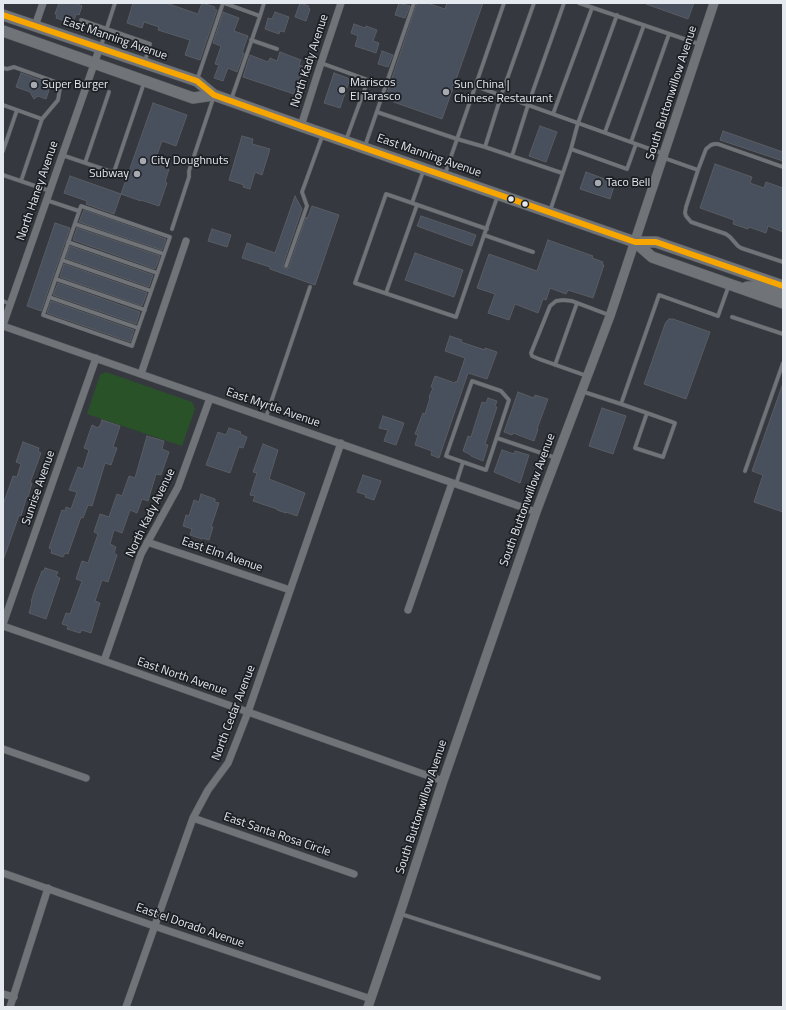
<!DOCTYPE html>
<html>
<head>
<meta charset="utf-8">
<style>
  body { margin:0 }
  #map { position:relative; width:786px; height:1010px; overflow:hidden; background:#35383e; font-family:"Titillium Web",sans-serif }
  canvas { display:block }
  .frame { position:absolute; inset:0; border:4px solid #e4e8ef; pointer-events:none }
</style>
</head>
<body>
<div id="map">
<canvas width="786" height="1010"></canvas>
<div class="frame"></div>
</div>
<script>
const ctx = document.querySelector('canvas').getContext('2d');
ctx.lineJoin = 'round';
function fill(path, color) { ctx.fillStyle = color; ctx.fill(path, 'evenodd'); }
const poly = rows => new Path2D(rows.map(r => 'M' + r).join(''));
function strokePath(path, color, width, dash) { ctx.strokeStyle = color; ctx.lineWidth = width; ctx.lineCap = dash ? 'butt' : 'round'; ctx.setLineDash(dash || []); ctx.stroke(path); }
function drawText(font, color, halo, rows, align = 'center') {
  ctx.font = font + ' "Titillium Web",sans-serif'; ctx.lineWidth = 3.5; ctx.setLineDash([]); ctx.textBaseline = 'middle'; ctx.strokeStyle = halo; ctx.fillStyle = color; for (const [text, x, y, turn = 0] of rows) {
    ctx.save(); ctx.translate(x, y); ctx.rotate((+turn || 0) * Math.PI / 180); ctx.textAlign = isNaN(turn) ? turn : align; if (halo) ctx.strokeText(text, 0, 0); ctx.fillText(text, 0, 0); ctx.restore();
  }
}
fill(poly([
  [106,372,192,402,195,409,182,446,87,414,100,375]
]), '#2a5228');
const building = poly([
  [59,3,75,3,82,6,79,15,76,14,73,24,56,18,57,15,55,14,59,3],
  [133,3,166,3,198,14,202,3,215,7,214,9,217,10,200,60,185,55,190,40,158,30,159,27,144,22,142,28,127,23,133,3],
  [300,3,309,6,308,8,310,9,306,21,295,17,300,3],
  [399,3,410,6,405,18,395,15,399,3],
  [417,3,427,3,445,9,447,3,483,3,442,119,385,99,417,3],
  [646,3,694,3,688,19,646,4,646,3],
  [223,12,239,18,234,31,248,36,242,53,244,53,237,72,228,68,223,81,214,78,219,65,215,64,221,46,213,43,223,12],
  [275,12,289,17,284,32,280,31,279,34,265,29,268,18,272,19,275,12],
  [354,24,365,28,366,26,377,30,373,41,379,43,376,53,355,46,358,36,351,33,354,24],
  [382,51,393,55,388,67,378,64,382,51],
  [280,52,301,60,299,65,304,67,294,94,243,77,250,55,268,62,270,58,277,61,280,52],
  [21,73,51,84,46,99,38,96,34,99,30,92,16,87,21,73],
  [334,73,350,79,340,108,324,103,334,73],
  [153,103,187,115,176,146,162,141,154,163,169,169,165,182,167,183,159,206,141,200,141,201,121,194,153,103],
  [540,126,557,132,546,162,529,156,540,126],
  [723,131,783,152,783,161,720,140,723,131],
  [242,136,253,139,252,144,270,149,262,175,255,172,250,189,243,187,244,185,229,180,242,136],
  [715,164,752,177,750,183,764,188,766,182,783,188,783,232,768,226,766,233,749,227,748,229,733,224,734,220,700,208,715,164],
  [586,172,615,183,610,199,580,189,586,172],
  [70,176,121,194,114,214,86,204,87,201,64,193,70,176],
  [295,196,302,209,283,265,283,267,285,269,287,269,289,267,306,217,307,219,312,206,339,215,315,285,270,269,270,267,242,258,247,243,275,253,295,196],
  [84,210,166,239,162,250,79,222,84,210],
  [421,216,476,235,472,246,417,226,421,216],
  [55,223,70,228,41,311,27,306,55,223],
  [77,228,160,256,155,269,73,240,77,228],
  [212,229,231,235,227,247,208,241,212,229],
  [548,240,593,256,592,258,603,262,602,265,604,265,593,298,568,290,566,294,550,288,546,300,543,299,538,313,515,304,509,320,488,313,495,294,477,288,489,254,537,271,548,240],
  [70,246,153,275,149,287,66,258,70,246],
  [415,253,463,270,454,297,405,280,415,253],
  [64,264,147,293,142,306,60,277,64,264],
  [58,283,140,312,136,324,53,295,58,283],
  [51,301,134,330,130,342,47,313,51,301],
  [669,319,673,319,710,332,686,399,644,384,665,324,666,322,669,319],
  [450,336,462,340,461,342,485,350,485,348,497,352,487,379,468,373,439,458,431,455,432,451,415,445,418,435,415,434,423,413,425,414,430,398,429,397,433,388,431,387,435,376,455,383,456,381,457,382,465,358,445,351,450,336],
  [782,386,783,386,783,512,754,502,763,475,752,471,782,386],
  [518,392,534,398,535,395,548,399,537,429,538,429,534,441,513,433,512,435,504,432,518,392],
  [488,398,497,401,495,406,497,407,485,444,488,445,483,461,471,456,471,455,463,451,468,436,471,437,482,402,486,403,488,398],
  [602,408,626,416,613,454,589,446,602,408],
  [383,416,404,423,396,445,384,441,388,430,379,428,383,416],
  [102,420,120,426,113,447,117,448,111,465,105,463,92,506,88,505,83,518,81,517,68,554,65,553,63,557,51,553,52,550,49,548,62,510,65,511,66,507,71,509,77,492,69,490,78,467,83,469,89,450,84,448,92,425,98,428,99,426,100,426,102,420],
  [229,428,241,432,240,434,247,437,243,448,239,447,230,473,206,465,218,432,226,435,229,428],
  [147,436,164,441,162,449,169,452,161,475,156,474,148,501,142,499,137,513,130,510,122,533,114,530,110,544,116,547,114,553,117,555,108,582,102,580,95,601,100,603,91,633,82,630,80,633,67,629,68,626,62,624,66,613,70,614,82,581,76,579,82,561,88,563,98,534,94,532,100,514,109,517,117,494,122,496,129,476,135,478,147,436],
  [23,442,39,448,38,451,41,453,30,483,32,483,28,497,27,496,21,516,19,515,4,558,3,558,3,505,13,476,17,477,21,464,16,462,23,442],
  [263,444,278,450,269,479,305,493,297,516,286,512,286,513,277,510,277,509,253,501,255,496,250,495,257,473,253,472,263,444],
  [502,450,514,454,515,451,529,455,520,483,494,472,502,450],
  [363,475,381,481,374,500,365,497,366,495,357,492,363,475],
  [201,494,215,499,215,502,219,503,211,527,213,527,209,540,202,538,202,539,190,535,192,529,183,526,186,515,189,516,194,500,199,502,201,494],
  [45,568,58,572,56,576,60,578,46,619,29,613,32,602,31,602,34,592,42,571,44,571,45,568]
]);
fill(building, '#484f5d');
strokePath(building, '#595c61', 1);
const service = poly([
  [224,3,260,16,264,3],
  [579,3,699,44],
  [81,20,150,44,145,61],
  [251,40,277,49],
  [101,46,115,3],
  [321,63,368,80,346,140],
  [3,68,7,69,14,67,53,81,58,83,60,88,58,100,42,119],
  [197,80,223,3],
  [475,86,664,154],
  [231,100,260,16],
  [3,105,42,119,21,181],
  [377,112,457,139,485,147,562,173],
  [553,114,592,8],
  [605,132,644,25],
  [631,142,669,34],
  [365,146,414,3],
  [485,147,501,96,534,3],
  [571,149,627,169,636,144],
  [3,151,17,110],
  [62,155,109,171,113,171,115,169,144,83],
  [512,156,528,105,564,3],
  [664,158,698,170,686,207,685,213,686,216,691,222,726,234,730,237,738,246,741,248,783,262],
  [85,163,109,92],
  [698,170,706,149,711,145,714,144,718,144,783,167],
  [445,174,504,3],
  [3,175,50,191],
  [46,200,79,211],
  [412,203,424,169],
  [81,206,170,237,132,346,43,315,81,206],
  [550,211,571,149,578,123,617,15],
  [75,224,164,254],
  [172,229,189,177,189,171,214,96],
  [487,229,386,194,355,283,456,317,491,215,498,195],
  [484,235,533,252],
  [68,242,157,273],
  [62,260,151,291],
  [286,266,307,206,302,192,323,134],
  [56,279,145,310],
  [386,293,417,205],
  [49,297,138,328],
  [3,301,10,304],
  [732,317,783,334],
  [555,365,577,303],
  [587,376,539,359,532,356,531,353,550,306,556,301,563,300,572,301,609,315],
  [581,391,621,404,647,413,675,423,663,457,635,448,647,413],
  [621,404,659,295,718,316,729,285],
  [266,417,310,287],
  [497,438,556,458],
  [745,471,783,363],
  [456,484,463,462,446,456,472,381,501,391,509,400,486,470,463,462],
  [401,914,599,978]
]);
const minor = poly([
  [35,26,43,3],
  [301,126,321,63,341,3],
  [3,325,100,47],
  [3,326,536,512],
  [141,374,186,241],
  [147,542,290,590],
  [408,610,452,483],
  [3,624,96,358],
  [3,626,104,661,443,781],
  [104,661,141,554,178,487,210,398],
  [3,749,86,778],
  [193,818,354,874],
  [3,873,154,926,371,999],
  [3,994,14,997],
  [10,1007,48,888],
  [126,1007,193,818,208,790,228,763,248,712,341,443]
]);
const tertiary = poly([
  [368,1007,400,913,443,781,536,512,610,316,714,3]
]);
const secondary = poly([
  [3,15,197,81,214,95,301,126,635,242,656,242,783,286],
  [3,31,193,98,214,95],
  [635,242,652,257,783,303],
  [747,287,761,287,783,295]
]);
strokePath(service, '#515559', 4.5);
strokePath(minor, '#515559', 8);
strokePath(tertiary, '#515559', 10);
strokePath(secondary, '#515559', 12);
strokePath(service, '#707478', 3.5);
strokePath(minor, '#707478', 7);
strokePath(tertiary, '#707478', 9);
strokePath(secondary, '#707478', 11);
strokePath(poly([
  [3,15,197,81,214,95,301,126,635,242,656,242,783,286]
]), '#f7a600', 6);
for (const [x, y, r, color] of [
  [34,85,4,"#a7aab1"],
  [342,90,4,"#a7aab1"],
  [446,92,4,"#a7aab1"],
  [143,161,4,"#a7aab1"],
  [137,174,4,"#a7aab1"],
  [598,183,4,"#a7aab1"],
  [511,199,3.5,"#e4e8ef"],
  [525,204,3.5,"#e4e8ef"]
]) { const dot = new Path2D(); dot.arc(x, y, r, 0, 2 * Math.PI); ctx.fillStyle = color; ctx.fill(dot); strokePath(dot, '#1c1f23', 1.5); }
drawText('12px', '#e4e8ef', '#1c1f23', [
  ["East Manning Avenue",115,39,19],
  ["North Kady Avenue",310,61,-72],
  ["South Buttonwillow Avenue",672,93,-72],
  ["East Manning Avenue",429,156,19],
  ["North Haney Avenue",38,191,-71],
  ["East Myrtle Avenue",273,408,19],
  ["Sunrise Avenue",39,488,-71],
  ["South Buttonwillow Avenue",528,500,-70],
  ["North Kady Avenue",151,513,-64],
  ["East Elm Avenue",222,555,19],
  ["East North Avenue",182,677,19],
  ["North Cedar Avenue",234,713,-69],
  ["South Buttonwillow Avenue",422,807,-72],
  ["East Santa Rosa Circle",277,835,19],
  ["East el Dorado Avenue",190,926,19]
]);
drawText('12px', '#e4e8ef', '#1c1f23', [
  ["Mariscos",350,83],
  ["El Tarasco",350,97],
  ["Super Burger",42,85],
  ["Sun China |",454,85],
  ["Chinese Restaurant",454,99],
  ["City Doughnuts",151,161],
  ["Subway",129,174,"right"],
  ["Taco Bell",606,183]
], 'left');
</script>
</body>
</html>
